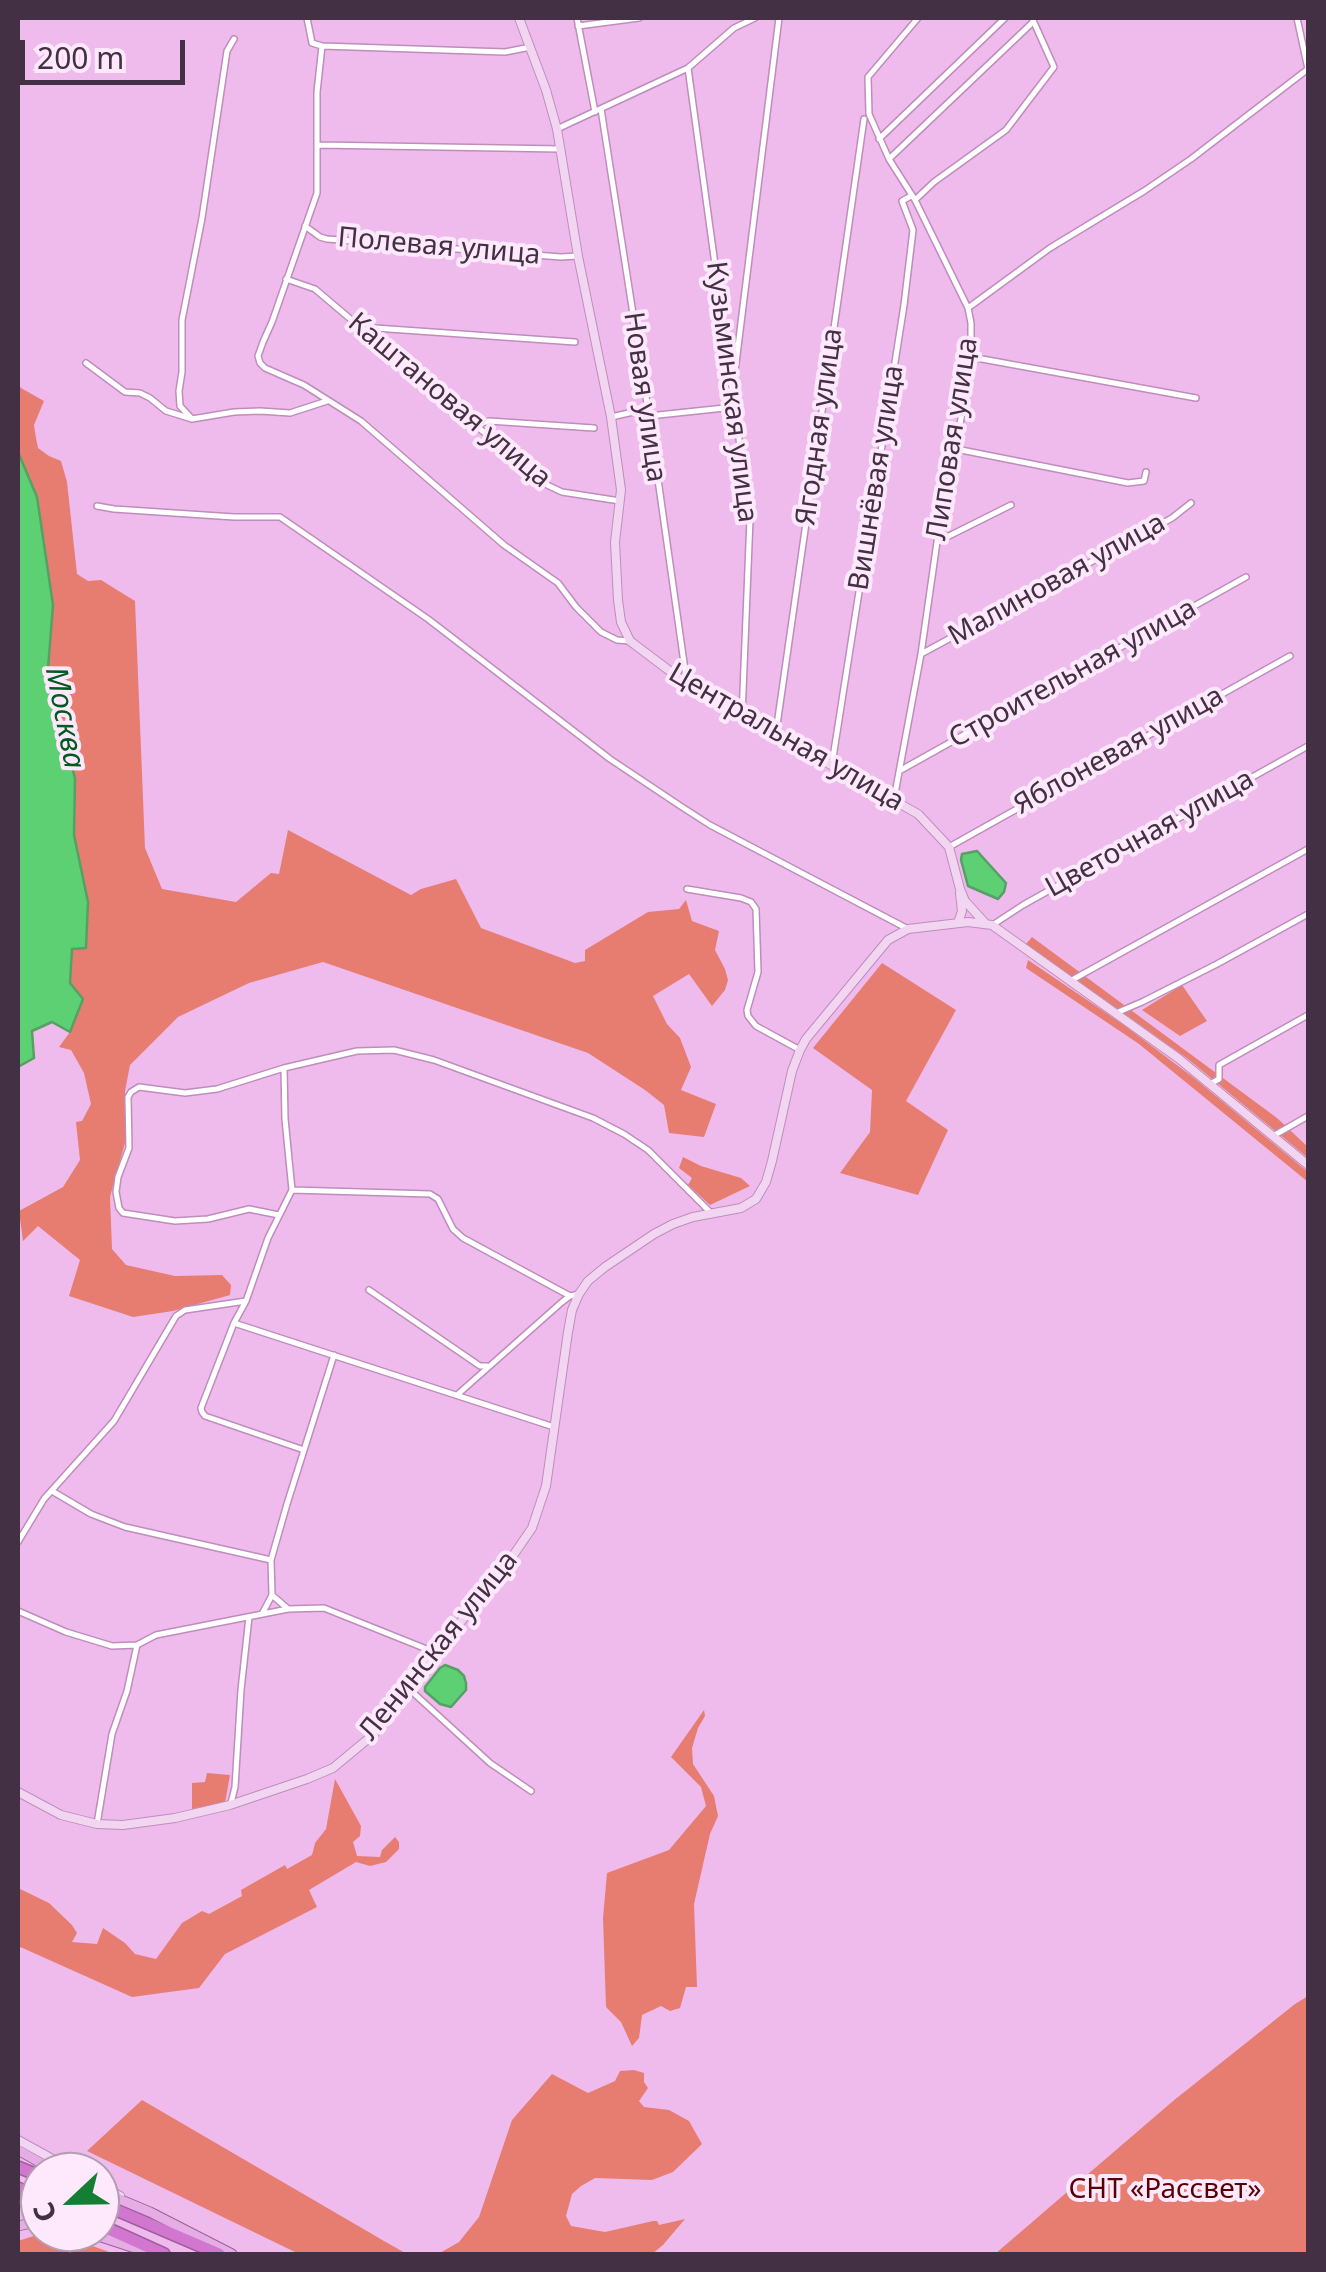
<!DOCTYPE html>
<html>
<head>
<meta charset="utf-8">
<style>
  body { margin:0 }
  #map { position:relative; width:1326px; height:2272px; overflow:hidden; background:#efbbed; font-family:"Noto Sans",sans-serif }
  canvas { display:block }
  .frame { position:absolute; inset:0; border:20px solid #443044; pointer-events:none }
  .north { position:absolute; left:20px; top:2152px; width:100px; height:100px; box-sizing:border-box; background:#fee8fc; border:2px solid #b49eb2; border-radius:50%; rotate:248deg; font-size:28px; font-weight:700; line-height:40px; text-align:center; color:#443044 }
  .north::after { content:''; display:block; margin:auto; width:35px; height:45px; background:#147e33; clip-path:polygon(50% 0,100% 100%,50% 72%,0 100%) }
  .scale { position:absolute; left:20px; top:40px; width:165px; height:45px; box-sizing:border-box; border:5px solid #443044; border-top:0; padding-left:12px; font-size:30px; line-height:35px; white-space:nowrap; color:#443044; -webkit-text-stroke:8px #fee8fc; paint-order:stroke }
</style>
</head>
<body>
<div id="map">
<canvas width="1326" height="2272"></canvas>
<div class="frame"></div>
<div class="north">С</div>
<div class="scale">200 m</div>
</div>
<script>
const ctx = document.querySelector('canvas').getContext('2d');
ctx.lineJoin = 'round';
function fill(path, color) { ctx.fillStyle = color; ctx.fill(path, 'evenodd'); }
const poly = rows => new Path2D(rows.map(r => 'M' + r).join(''));
function strokePath(path, color, width, dash) { ctx.strokeStyle = color; ctx.lineWidth = width; ctx.lineCap = dash ? 'butt' : 'round'; ctx.setLineDash(dash || []); ctx.stroke(path); }
function drawText(font, color, halo, rows, align = 'center') {
  ctx.font = font + ' "Noto Sans",sans-serif'; ctx.lineWidth = 8; ctx.setLineDash([]); ctx.textBaseline = 'middle'; ctx.strokeStyle = halo; ctx.fillStyle = color; for (const [text, x, y, turn = 0] of rows) {
    ctx.save(); ctx.translate(x, y); ctx.rotate((+turn || 0) * Math.PI / 180); ctx.textAlign = isNaN(turn) ? turn : align; if (halo) ctx.strokeText(text, 0, 0); ctx.fillText(text, 0, 0); ctx.restore();
  }
}
fill(poly([
  [18,383,21,388,44,401,34,425,36,438,38,448,49,456,61,461,67,482,77,574,88,581,101,580,135,601,145,848,162,889,236,902,271,873,279,874,288,830,411,895,421,889,456,879,481,928,575,963,585,961,585,950,648,912,679,909,686,900,692,921,719,931,715,950,725,969,728,980,725,990,712,1006,689,974,653,996,667,1024,680,1038,691,1067,681,1090,716,1104,704,1137,669,1133,664,1105,645,1090,588,1053,323,962,249,983,178,1017,130,1065,125,1091,125,1143,110,1197,112,1249,126,1265,175,1276,222,1275,231,1285,230,1295,173,1311,133,1317,69,1296,80,1260,38,1226,23,1241,19,1211,63,1187,80,1160,76,1122,82,1121,91,1104,84,1073,71,1050,59,1047,70,1032,83,1000,70,983,72,949,85,948,88,902,74,835,75,778,47,681,53,605,37,497,18,452],
  [1032,937,1277,1118,1308,1147,1308,1158,1188,1059,1026,944],
  [1028,960,1124,1025,1194,1078,1308,1172,1308,1182,1139,1044,1026,968],
  [882,963,956,1010,906,1101,948,1130,918,1195,840,1173,870,1132,872,1090,813,1048],
  [1182,985,1207,1021,1180,1036,1142,1010],
  [683,1157,701,1166,741,1178,750,1186,710,1205,688,1185,692,1178,679,1168],
  [704,1710,705,1716,698,1728,692,1748,693,1764,714,1796,718,1816,710,1834,694,1904,697,1987,686,1987,680,2008,670,2011,661,2006,642,2015,639,2038,632,2046,621,2022,606,2007,603,1918,607,1873,669,1850,706,1806,701,1787,671,1757],
  [207,1773,230,1775,225,1803,192,1809,192,1783,205,1782],
  [335,1779,361,1826,360,1836,353,1842,357,1856,380,1857,382,1850,395,1837,399,1842,399,1849,386,1862,370,1866,356,1862,309,1890,317,1907,225,1954,199,1988,132,1997,18,1946,18,1888,49,1903,72,1925,77,1933,72,1942,97,1944,103,1928,125,1943,135,1954,156,1959,182,1923,202,1911,209,1914,242,1896,241,1890,285,1865,287,1869,312,1855,315,1843,326,1829],
  [1308,1996,1308,2254,995,2254,1173,2101,1295,2004],
  [634,2070,644,2073,644,2082,648,2088,639,2101,644,2107,669,2110,689,2121,702,2144,673,2172,652,2180,595,2178,581,2186,572,2194,566,2216,571,2226,605,2232,653,2221,657,2221,659,2225,685,2219,663,2245,652,2254,438,2254,459,2242,479,2217,512,2120,552,2074,588,2093,615,2081,620,2071],
  [142,2100,384,2241,407,2254,299,2254,87,2151],
  [46,2232,53,2232,115,2254,18,2254,18,2241]
]), '#e77d71');
const water = poly([
  [18,452,37,497,53,605,47,681,75,778,74,835,88,902,86,948,72,949,70,983,83,999,70,1032,52,1022,32,1031,34,1058,18,1067,18,452],
  [977,851,1006,883,1004,892,998,899,968,886,961,860,962,854,977,851],
  [445,1665,458,1670,464,1676,466,1683,466,1690,451,1707,440,1704,425,1691,425,1687,440,1668,445,1665]
]);
fill(water, '#5dd073');
strokePath(water, '#56a065', 2.5);
const street = poly([
  [307,18,312,43,322,46,505,52,531,47],
  [577,18,595,112],
  [578,26,639,18],
  [322,46,317,92,317,193,272,322,263,342,258,356,260,363,265,368,304,385,361,421,504,545,558,583,576,607,601,632,617,640,630,641],
  [688,68,750,519,742,716],
  [601,109,649,416,687,684],
  [557,129,688,68,734,28,755,18],
  [879,139,1005,18],
  [319,145,561,149],
  [889,159,1032,23],
  [915,200,934,182,1006,130,1054,67,1032,18],
  [305,226,320,237,327,239,561,257,577,256],
  [286,279,315,289,545,484,562,492,620,501],
  [968,308,1050,248,1144,191,1191,159,1308,69,1297,18],
  [365,330,375,328,575,342],
  [971,357,1196,398],
  [86,363,125,392,140,393,150,398,166,411,192,419,234,412,260,411,290,413,327,401],
  [733,387,779,18],
  [649,416,734,407],
  [611,417,647,409],
  [192,419,180,406,179,391,182,372,182,320,202,218,227,51,234,39],
  [474,425,489,421,594,428],
  [956,449,1128,483,1144,481,1146,472],
  [97,506,114,509,234,517,280,517,428,619,610,759,682,807,710,825,908,929],
  [937,542,1011,505],
  [921,654,1172,518,1191,503],
  [776,732,864,119],
  [832,764,904,305,913,230,902,201,911,196],
  [901,770,1246,577],
  [894,799,921,654,937,542,956,449,971,357,971,323,968,308,915,200,889,159,869,114,868,77,918,18],
  [949,847,1290,656],
  [687,889,741,898,751,902,756,909,758,972,747,1010,748,1016,756,1026,800,1050],
  [994,924,1023,905,1308,746],
  [1072,980,1308,849],
  [1116,1013,1142,1002,1217,964,1308,914],
  [1210,1084,1219,1079,1219,1065,1308,1015],
  [1273,1136,1308,1116],
  [292,1190,430,1194,438,1199,453,1229,463,1238,570,1296],
  [279,1215,249,1209,208,1219,175,1221,123,1213,119,1208,116,1192,118,1177,129,1148,128,1097,131,1092,139,1087,185,1093,217,1089,284,1068,357,1051,394,1050,434,1060,593,1118,624,1134,648,1150,712,1214],
  [369,1290,480,1366,487,1366],
  [246,1301,234,1323,201,1408,202,1412,205,1416,301,1449],
  [234,1323,554,1427],
  [457,1395,562,1302,570,1296,579,1294],
  [52,1491,91,1514,125,1527,271,1560],
  [18,1542,44,1499,114,1421,176,1316,185,1310,246,1301,268,1238,292,1190,285,1119,284,1068],
  [272,1595,288,1609],
  [18,1611,66,1632,112,1646,137,1645,156,1635,288,1609,324,1608,434,1652],
  [262,1614,272,1595,271,1560,287,1504,334,1355],
  [408,1688,490,1763,531,1791],
  [231,1803,235,1787,241,1690,249,1617],
  [97,1824,112,1734,127,1691,137,1645]
]);
const secondary = poly([
  [519,18,546,90,557,129,578,256,611,417,621,490,615,542,618,600,621,622,630,641,687,684,918,814,949,847,960,889,965,901,985,923],
  [958,923,962,911,960,893],
  [18,1792,61,1815,97,1824,123,1825,175,1818,230,1805,307,1779,333,1768,374,1734,408,1688,510,1560,532,1528,546,1486,568,1332,572,1310,579,1294,588,1281,605,1267,654,1234,673,1224,693,1217,741,1208,756,1199,766,1182,772,1161,792,1071,800,1050,806,1039,888,940,908,929,968,922,992,925,1178,1058,1308,1165],
  [18,2140,76,2172],
  [100,2185,120,2196]
]);
const primary = poly([
  [18,2150,57,2172],
  [100,2191,150,2212,232,2254],
  [18,2200,40,2211],
  [18,2226,40,2221],
  [86,2232,153,2254]
]);
const highway = poly([
  [18,2167,40,2176],
  [18,2188,40,2198],
  [100,2203,219,2254],
  [100,2225,164,2254]
]);
strokePath(street, '#be8dbc', 8);
strokePath(secondary, '#be8dbc', 10);
strokePath(primary, '#a05e9f', 11);
strokePath(highway, '#a05e9f', 14);
strokePath(street, '#fff', 5);
strokePath(secondary, '#f2d6f1', 8);
strokePath(primary, '#e4ade3', 9);
strokePath(highway, '#d277d0', 11);
drawText('28px', '#443044', '#fee8fc', [
  ["Полевая улица",439,247,5],
  ["Кузьминская улица",731,392,83],
  ["Новая улица",644,397,82],
  ["Каштановая улица",449,401,40],
  ["Ягодная улица",820,427,-82],
  ["Липовая улица",953,439,-81],
  ["Вишнёвая улица",877,478,-81],
  ["Малиновая улица",1057,580,-29],
  ["Строительная улица",1073,674,-29],
  ["Центральная улица",786,738,30],
  ["Яблоневая улица",1119,751,-29],
  ["Цветочная улица",1150,834,-29],
  ["Ленинская улица",439,1646,-51]
]);
drawText('28px', '#590003', '#fee8fc', [
  ["СНТ «Рассвет»",1165,2190]
]);
drawText('italic 30px', '#00591e', '#fee8fc', [
  ["Москва",64,718,79]
]);
</script>
</body>
</html>
